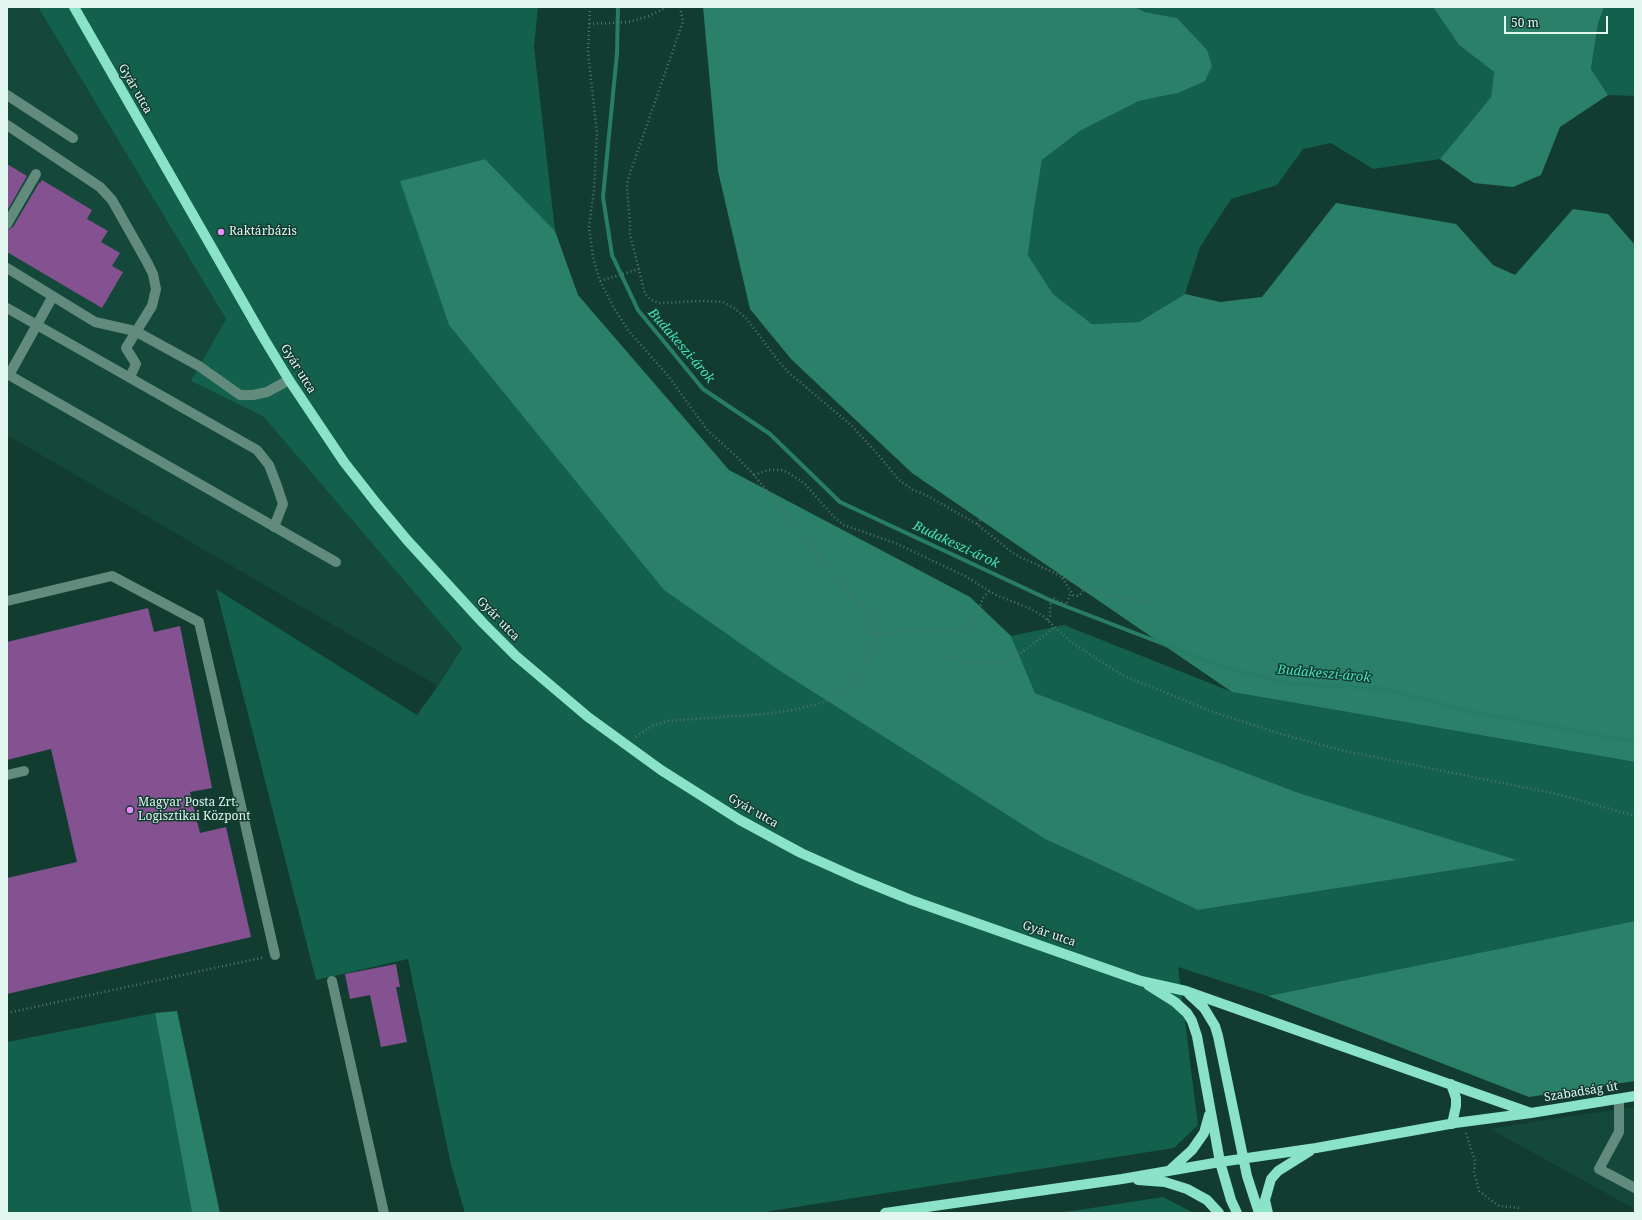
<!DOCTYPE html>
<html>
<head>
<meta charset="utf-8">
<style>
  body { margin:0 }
  #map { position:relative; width:1642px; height:1220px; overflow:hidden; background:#133c31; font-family:"Noto Serif",serif }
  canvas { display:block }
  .frame { position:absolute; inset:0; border:8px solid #e1f6ef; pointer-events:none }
  .scale { position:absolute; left:1504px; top:16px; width:104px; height:18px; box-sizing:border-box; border:2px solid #e1f6ef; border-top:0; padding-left:5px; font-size:12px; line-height:14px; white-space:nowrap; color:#e1f6ef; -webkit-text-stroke:3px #133c31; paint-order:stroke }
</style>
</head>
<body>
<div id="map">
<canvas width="1642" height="1220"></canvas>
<div class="frame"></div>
<div class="scale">50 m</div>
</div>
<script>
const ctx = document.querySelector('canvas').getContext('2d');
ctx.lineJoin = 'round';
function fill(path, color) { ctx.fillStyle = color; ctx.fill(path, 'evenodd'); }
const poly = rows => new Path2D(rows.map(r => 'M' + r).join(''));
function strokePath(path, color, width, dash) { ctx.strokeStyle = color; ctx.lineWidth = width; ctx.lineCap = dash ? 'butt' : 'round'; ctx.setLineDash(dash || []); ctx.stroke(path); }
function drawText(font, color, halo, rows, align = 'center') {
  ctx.font = font + ' "Noto Serif",serif'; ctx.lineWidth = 3; ctx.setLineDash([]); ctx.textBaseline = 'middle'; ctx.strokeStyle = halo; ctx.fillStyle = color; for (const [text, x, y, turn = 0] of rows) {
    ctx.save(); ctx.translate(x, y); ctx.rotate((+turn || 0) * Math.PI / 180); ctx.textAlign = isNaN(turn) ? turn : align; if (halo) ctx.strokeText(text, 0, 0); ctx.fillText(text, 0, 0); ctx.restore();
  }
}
fill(poly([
  [7,7,38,7,226,319,192,381,263,415,462,648,438,686,7,435],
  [1635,1107,1635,1209,1490,1129,1557,1118]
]), '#13483a');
fill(poly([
  [38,7,538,7,534,47,555,231,485,159,401,181,780,671,1045,839,1198,910,1516,860,1299,793,1035,693,1011,636,1064,625,1232,692,1635,762,1635,921,1268,996,1178,967,1198,1125,1174,1148,758,1213,465,1213,451,1165,408,959,316,980,216,589,417,715,438,686,462,648,263,416,191,381,226,319],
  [1135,7,1433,7,1459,45,1494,72,1491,97,1440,159,1373,169,1331,143,1303,149,1277,185,1231,199,1200,247,1185,294,1139,322,1092,324,1053,294,1028,255,1034,209,1042,160,1080,131,1139,101,1178,93,1177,18,1145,12],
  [1604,7,1635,7,1635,96,1608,95,1591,69,1598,24],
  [155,1013,192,1213,7,1213,7,1042],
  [1163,1197,1194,1213,1054,1213,1079,1210]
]), '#13604d');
fill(poly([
  [703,7,1135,7,1145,12,1177,18,1207,50,1212,66,1205,81,1178,93,1139,101,1080,131,1042,160,1034,209,1028,255,1053,294,1092,324,1139,322,1185,294,1220,302,1262,297,1336,203,1456,224,1493,265,1515,275,1573,209,1608,214,1635,245,1635,762,1232,692,912,473,791,359,750,309,718,171],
  [1433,7,1604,7,1598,24,1591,69,1608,95,1560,127,1541,175,1513,187,1474,183,1440,159,1491,97,1494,72,1459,45],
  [485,159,555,231,578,295,729,470,970,597,1011,636,1035,693,1299,793,1517,860,1198,910,1045,839,780,671,664,590,449,325,400,181],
  [1635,921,1635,1081,1529,1097,1268,996],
  [177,1011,220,1213,192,1213,155,1013]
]), '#2a8069');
strokePath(poly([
  [618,7,617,53,603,197,612,255,638,310,703,389,770,434,840,502,1052,601,1223,667,1285,683,1383,689,1468,711,1635,742]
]), '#287d67', 4);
fill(poly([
  [7,164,27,176,7,211],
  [42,180,92,210,87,219,108,231,101,242,120,253,112,266,123,272,102,308,7,252,7,230,13,227,39,183,40,183],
  [148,608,154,632,180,626,212,788,190,792,200,833,226,827,251,937,7,994,7,878,77,862,51,749,7,760,7,642],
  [396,964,400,987,396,987,407,1042,381,1047,370,995,350,999,345,974]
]), '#845290');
strokePath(poly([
  [590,7,588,52,597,133,594,190,589,227,593,257,600,281,614,308,628,330,669,377,708,431,736,456,754,475,860,605,870,621,874,635,871,653,864,669,853,684,839,695,821,703,793,710,763,714,667,721,652,726,634,738],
  [680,7,683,22,679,33,628,179,627,189,630,223,630,234,645,294,651,300,659,303,703,301,723,302,734,308,746,318,780,363,789,373,851,425,875,451,899,480,913,490,926,495,977,524,1014,554,1061,576,1080,586,1083,590,1082,593,1078,596,1073,595,1061,576],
  [589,24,629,22,649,16,667,7],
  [600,281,639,269],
  [754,475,768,470,781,470,787,472,804,483,834,517,844,525,895,543,965,576,996,595,1029,608,1043,616,1071,642,1122,675,1213,712,1281,734,1345,751,1557,794,1635,816],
  [977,524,984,515,987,501],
  [1081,586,1107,595,1121,596,1148,603],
  [1048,620,1050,616,1050,605,1053,598,1066,605,1071,592],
  [874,635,889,634,908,630,945,632,964,628,975,620,983,598,989,591],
  [943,658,954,658,977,663,994,663,1003,661,1017,656,1054,628],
  [7,1013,265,957],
  [1466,1133,1475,1161,1474,1172,1479,1191,1499,1206,1522,1208]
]), '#53766c', 2.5, [1, 3]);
strokePath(poly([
  [7,95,73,138],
  [7,125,100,187,112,200,147,262,153,274,156,289,152,306,126,348,136,364,130,377],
  [7,224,36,174],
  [7,268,95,322,135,331,199,366,240,395,253,395,267,392,289,380],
  [53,296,9,375,336,562],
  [7,308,257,450,269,465,277,486,283,504,274,527],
  [7,601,112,576,199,622,275,955],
  [7,775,24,771],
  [332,981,384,1213],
  [1619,1099,1619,1132,1599,1169,1635,1188]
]), '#628b7d', 10);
strokePath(poly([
  [74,7,263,337,289,380,344,462,377,504,407,540,483,623,516,656,588,717,661,770,740,820,801,853,857,878,911,900,1141,981,1186,991,1531,1113],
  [1148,985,1175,1002,1187,1013,1192,1021,1197,1036,1220,1162,1231,1200,1237,1213],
  [1189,994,1204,1008,1215,1026,1218,1036,1247,1176,1259,1213],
  [1451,1084,1456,1098,1456,1106,1452,1124],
  [1170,1170,1192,1150,1204,1133,1209,1115],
  [1138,1180,1165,1182,1187,1189,1207,1200,1219,1213],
  [885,1213,1122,1179,1220,1162,1316,1148,1455,1123,1531,1113,1635,1096],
  [1268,1213,1265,1200,1271,1179,1278,1171,1310,1151]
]), '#8ae2c7', 10);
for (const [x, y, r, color] of [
  [221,232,4,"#e88eff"],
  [130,810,4,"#e88eff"]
]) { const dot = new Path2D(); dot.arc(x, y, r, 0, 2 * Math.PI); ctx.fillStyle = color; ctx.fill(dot); strokePath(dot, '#133c31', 1.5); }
drawText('12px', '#e1f6ef', '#133c31', [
  ["Gyár utca",135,89,60],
  ["Gyár utca",298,369,58],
  ["Gyár utca",498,619,46],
  ["Gyár utca",753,811,30],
  ["Gyár utca",1049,934,19],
  ["Szabadság út",1581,1092,-9]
]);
drawText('12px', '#e1f6ef', '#133c31', [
  ["Raktárbázis",229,232],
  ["Magyar Posta Zrt.",138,803],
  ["Logisztikai Központ",138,817]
], 'left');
drawText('italic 13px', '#46e2bb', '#133c31', [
  ["Budakeszi-árok",681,346,49],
  ["Budakeszi-árok",956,545,25],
  ["Budakeszi-árok",1324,674,5]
]);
</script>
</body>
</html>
